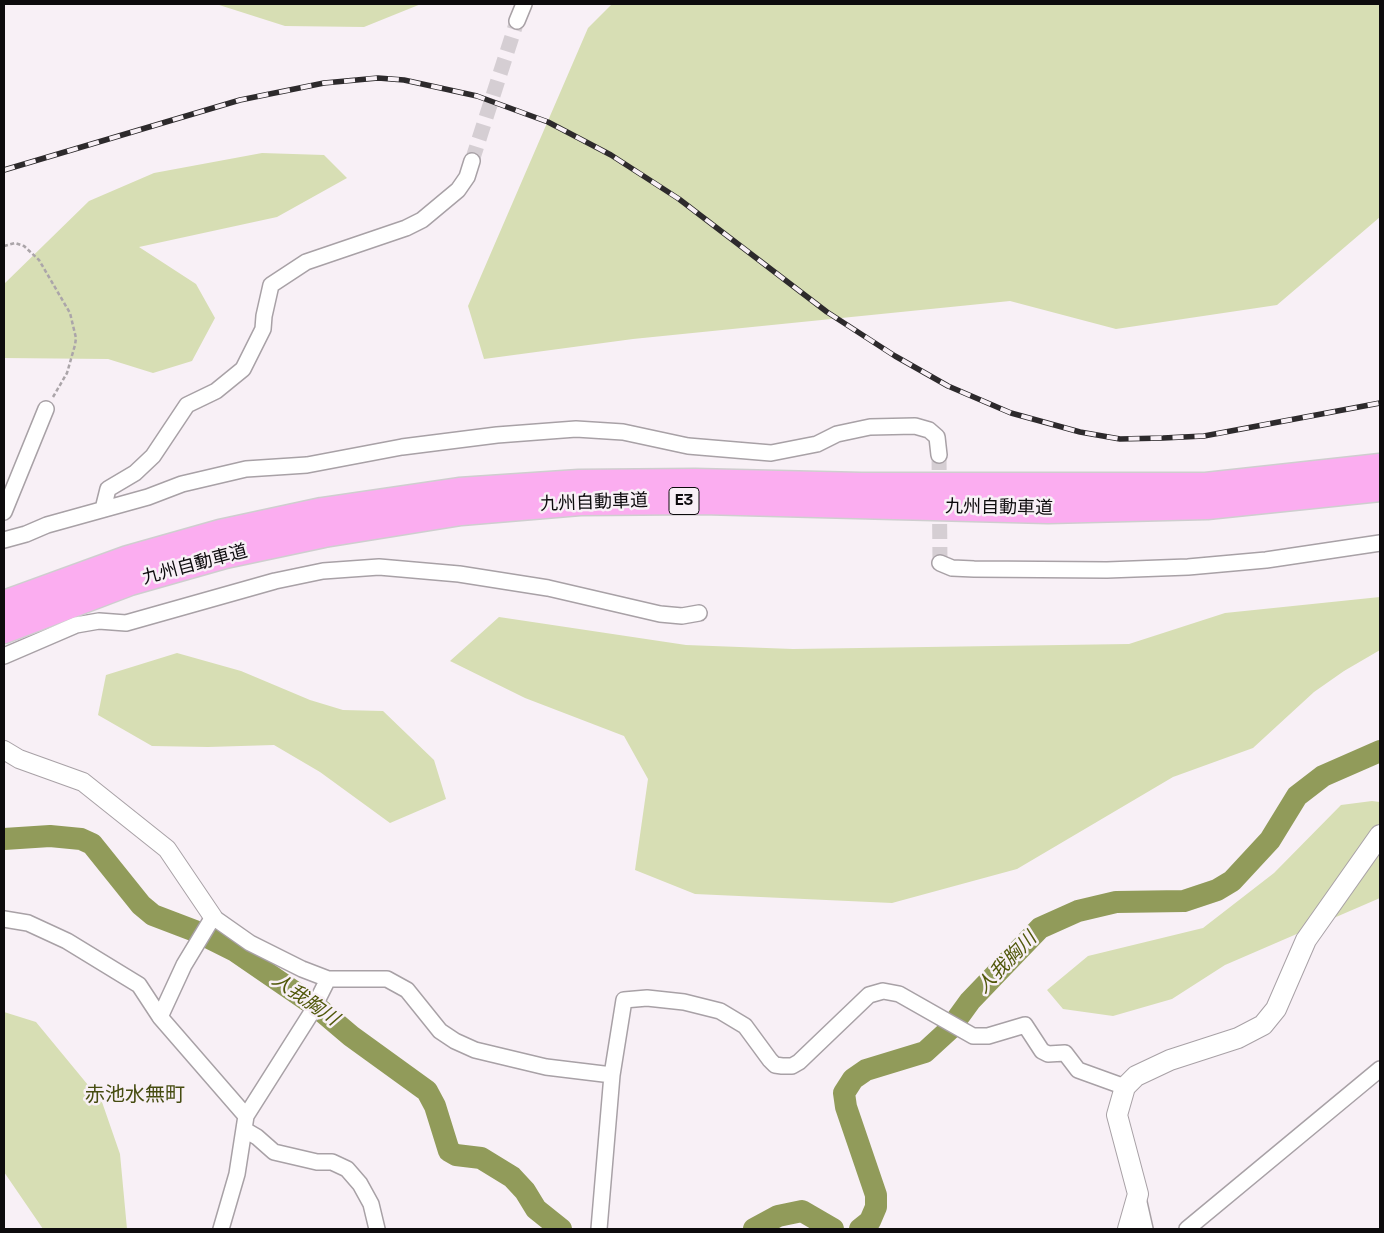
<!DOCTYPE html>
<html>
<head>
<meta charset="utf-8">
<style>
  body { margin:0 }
  #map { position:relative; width:1384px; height:1233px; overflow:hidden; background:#f8f0f6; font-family:"Space Grotesk",sans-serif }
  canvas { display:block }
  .frame { position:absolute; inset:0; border:5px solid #0d0b0d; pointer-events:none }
</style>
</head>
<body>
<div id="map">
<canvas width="1384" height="1233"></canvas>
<div class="frame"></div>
</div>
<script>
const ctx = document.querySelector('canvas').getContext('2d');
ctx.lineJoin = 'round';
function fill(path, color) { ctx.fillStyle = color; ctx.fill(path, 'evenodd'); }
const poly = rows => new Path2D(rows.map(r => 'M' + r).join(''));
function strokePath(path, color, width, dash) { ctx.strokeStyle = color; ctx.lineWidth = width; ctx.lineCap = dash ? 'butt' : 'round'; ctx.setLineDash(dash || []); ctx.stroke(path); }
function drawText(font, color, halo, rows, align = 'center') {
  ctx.font = font + ' "Space Grotesk","Noto Sans JP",sans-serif'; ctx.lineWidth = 5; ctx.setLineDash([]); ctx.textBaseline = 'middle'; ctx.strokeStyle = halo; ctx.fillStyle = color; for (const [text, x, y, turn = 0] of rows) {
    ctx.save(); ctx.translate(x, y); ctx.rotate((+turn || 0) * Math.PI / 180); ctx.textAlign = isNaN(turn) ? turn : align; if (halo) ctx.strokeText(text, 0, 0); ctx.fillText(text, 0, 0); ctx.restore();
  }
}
fill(poly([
  [216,4,421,4,364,27,285,26],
  [612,4,1380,4,1380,217,1277,305,1116,329,1010,301,633,339,484,359,468,306,588,28],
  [262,153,324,155,347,178,277,217,139,247,196,284,215,318,192,361,153,373,108,359,4,358,4,284,89,201,154,173],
  [1380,597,1380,650,1344,671,1314,692,1253,748,1173,777,1017,869,892,903,695,894,635,870,648,779,624,736,525,698,450,661,499,617,686,645,793,649,1129,644,1225,613],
  [177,653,241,671,310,700,343,710,383,711,434,760,446,799,390,823,320,772,274,745,208,747,152,746,98,715,106,675],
  [1372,801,1380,802,1380,898,1225,965,1172,999,1113,1016,1063,1009,1047,990,1088,956,1203,928,1274,873,1341,805],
  [4,1012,36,1022,102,1102,120,1154,127,1229,43,1229,4,1172]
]), '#d7deb4');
strokePath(poly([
  [4,839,50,836,81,839,92,844,141,905,153,915,195,931,235,951,318,1008,351,1036,427,1091,435,1106,449,1151,456,1155,481,1158,512,1177,525,1191,536,1209,561,1229],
  [754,1229,778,1216,802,1211,833,1229],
  [860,1229,870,1221,876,1207,876,1195,846,1107,844,1093,853,1079,866,1070,925,1052,949,1030,970,1001,1040,928,1078,911,1116,902,1184,901,1217,890,1232,881,1270,840,1297,796,1323,776,1380,751]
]), '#919b5a', 22);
strokePath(poly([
  [472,161,517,21],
  [939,455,940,563]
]), '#d5ced3', 15, [15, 8]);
const minor = poly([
  [517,21,524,4],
  [103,509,108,489,135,473,153,456,187,405,216,391,243,369,263,329,264,316,271,285,306,262,406,228,422,220,458,190,467,177,472,161],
  [4,512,46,409],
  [4,540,26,534,47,525,148,497,182,484,246,469,307,465,402,447,497,435,576,429,623,432,688,446,771,453,817,444,837,434,870,427,915,426,929,430,937,437,939,455],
  [940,563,952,568,974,569,1107,570,1188,567,1266,560,1380,543],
  [4,656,76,625,99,621,126,623,275,581,323,571,379,567,459,574,548,588,660,614,682,616,699,613],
  [4,919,28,923,67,941,139,985,160,1017],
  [612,1075,624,1000,647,998,684,1002,720,1011,745,1026,770,1060,775,1065,782,1066,792,1066,799,1062,869,995,883,991,899,994,973,1036,988,1036,1025,1025,1042,1051,1048,1054,1065,1053,1078,1070,1125,1087],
  [246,1116,160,1017,184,965,213,917,250,943,302,969,328,979,387,979,407,990,440,1031,455,1041,475,1050,546,1067,612,1075,599,1229],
  [245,1130,257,1137,274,1152,317,1162,332,1162,347,1169,360,1184,371,1204,377,1229],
  [1138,1198,1145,1229],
  [221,1229,237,1174,246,1116,310,1015,328,979],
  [1187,1229,1380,1069]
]);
const tertiary = poly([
  [4,750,19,759,83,782,167,849,213,917]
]);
const secondary = poly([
  [1128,1229,1138,1194,1117,1115,1125,1087,1136,1076,1170,1060,1238,1038,1263,1025,1276,1009,1306,940,1380,835]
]);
const motorway = poly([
  [4,604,128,559,220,533,322,511,459,491,579,483,695,482,861,486,1206,486,1380,467],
  [4,630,130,582,225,555,324,534,461,512,580,502,702,501,1048,510,1207,506,1380,488]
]);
strokePath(minor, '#a8a1a6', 18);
strokePath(tertiary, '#a8a1a6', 20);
strokePath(secondary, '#a8a1a6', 22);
strokePath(motorway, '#cfcecf', 29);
strokePath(poly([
  [4,246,15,243,24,246,39,260,70,313,76,338,75,345,67,373,53,397]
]), '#aba5a9', 2.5, [4, 2.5]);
strokePath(minor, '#fff', 15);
strokePath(tertiary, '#fff', 18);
strokePath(secondary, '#fff', 20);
strokePath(motorway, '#fbadf0', 26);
const rail = poly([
  [4,170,240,100,324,83,378,78,404,80,477,96,548,122,611,155,679,199,827,312,895,356,948,386,1011,413,1080,432,1120,439,1163,438,1204,436,1380,403]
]);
strokePath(rail, '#2d2a2c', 5.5);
strokePath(rail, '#f8f0f6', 4, [11]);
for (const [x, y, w] of [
  [684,501,30]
]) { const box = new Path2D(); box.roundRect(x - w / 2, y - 13.5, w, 27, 4); ctx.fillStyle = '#f8f0f6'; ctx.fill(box); strokePath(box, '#0d0b0d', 1); }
drawText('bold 16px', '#0d0b0d', null, [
  ["E3",684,501]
]);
drawText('18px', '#0d0b0d', '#f8f0f6', [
  ["九州自動車道",594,503,-2],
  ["九州自動車道",999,508,1],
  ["九州自動車道",195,565,-15]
]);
drawText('italic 19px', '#51580b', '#f8f0f6', [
  ["人我胸川",1007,963,-46],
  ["人我胸川",305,1000,35]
]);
drawText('20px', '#464c11', '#f8f0f6', [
  ["赤池水無町",135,1096]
]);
</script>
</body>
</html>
